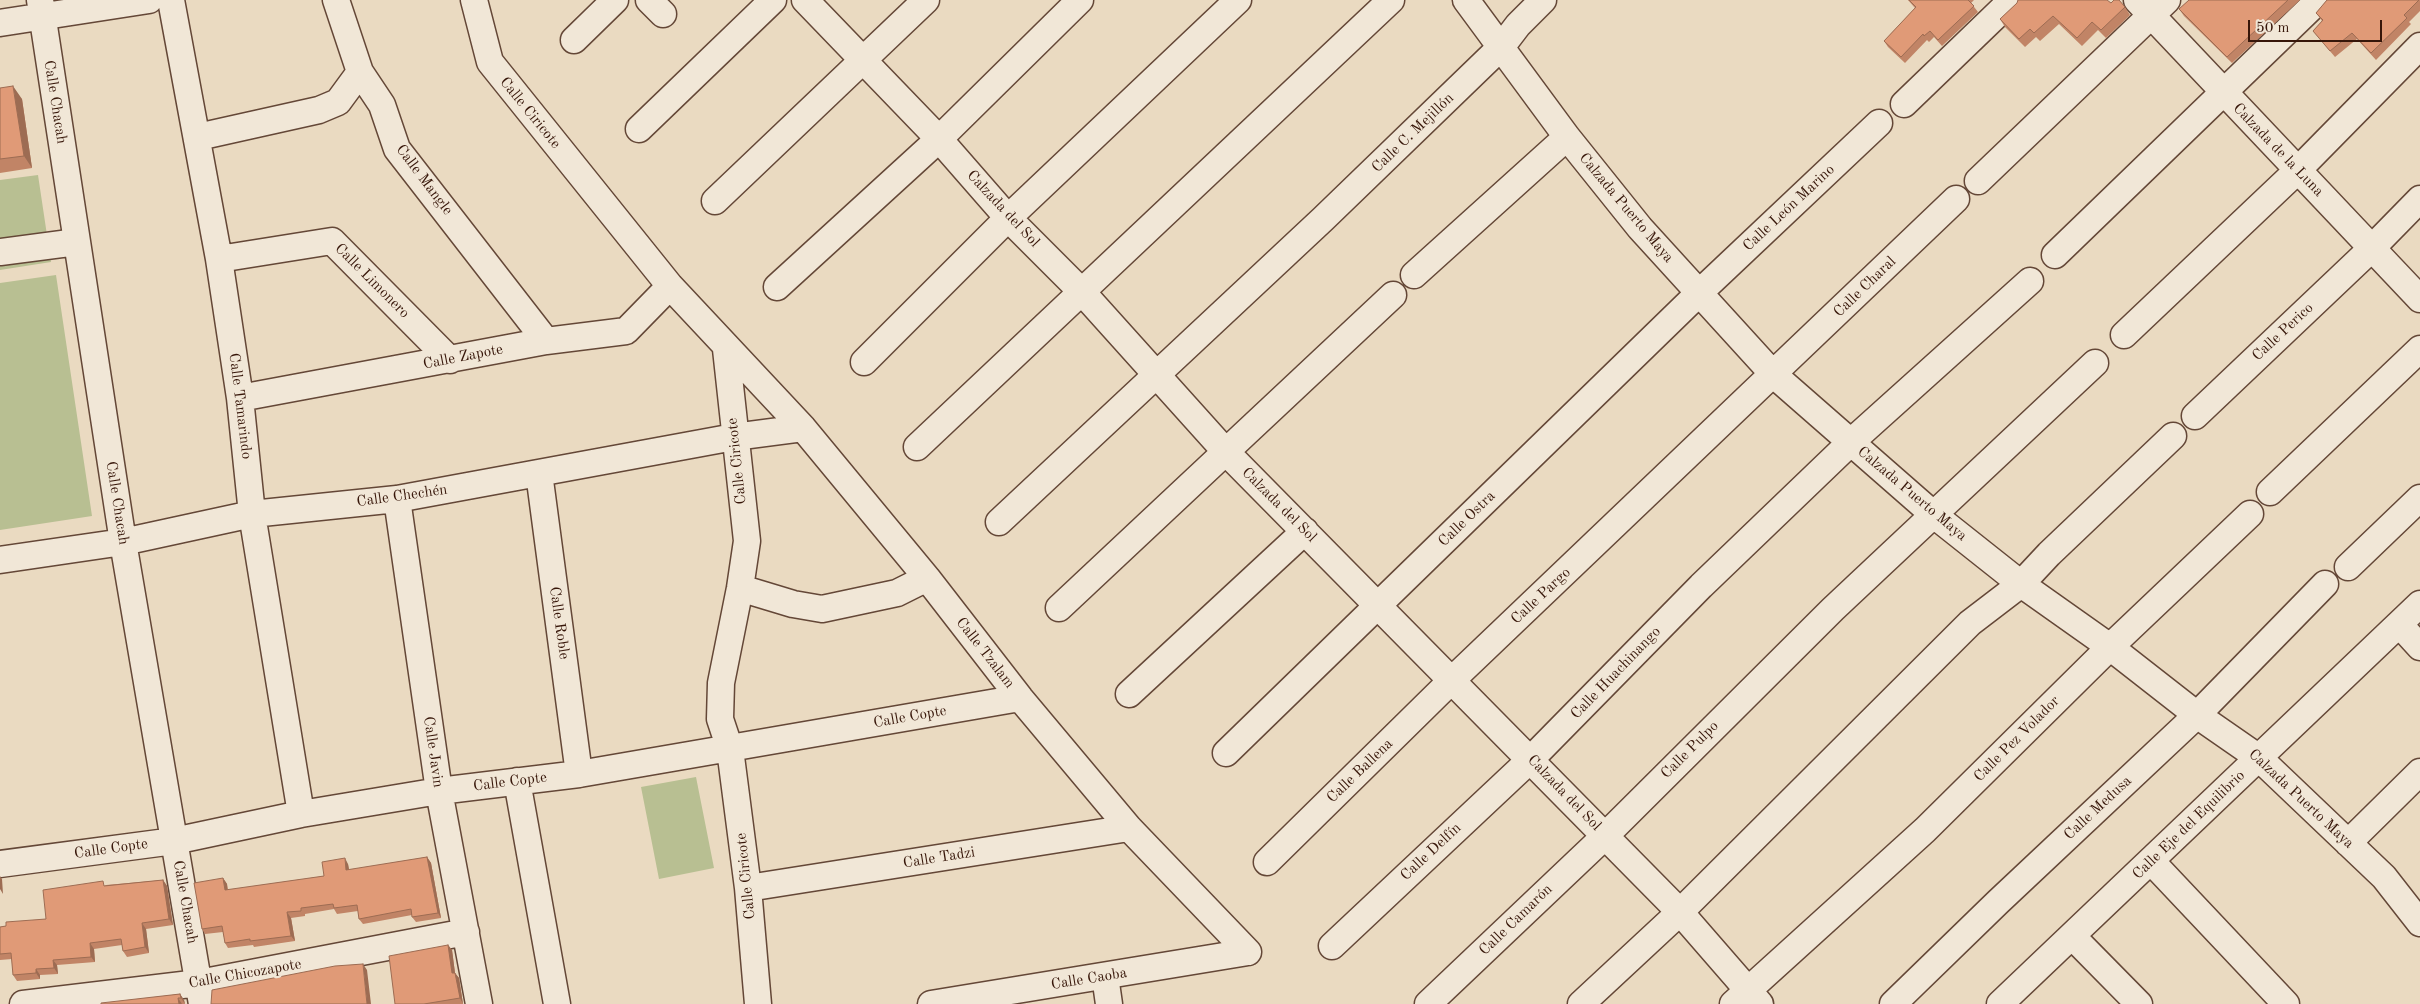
<!DOCTYPE html>
<html>
<head>
<meta charset="utf-8">
<style>
  body { margin:0 }
  #map { position:relative; width:2420px; height:1004px; overflow:hidden; background:#eadac1; font-family:"Old Standard TT",serif }
  canvas { display:block }
  .scale { position:absolute; left:2248px; top:20px; width:134px; height:22px; box-sizing:border-box; border:2px solid #371609; border-top:0; padding-left:6px; font-size:15px; line-height:18px; white-space:nowrap; color:#371609; -webkit-text-stroke:4px #f1e7d7; paint-order:stroke }
</style>
</head>
<body>
<div id="map">
<canvas width="2420" height="1004"></canvas>
<div class="scale">50 m</div>
</div>
<script>
const ctx = document.querySelector('canvas').getContext('2d');
ctx.lineJoin = 'round';
function fill(path, color) { ctx.fillStyle = color; ctx.fill(path, 'evenodd'); }
const poly = rows => new Path2D(rows.map(r => 'M' + r).join(''));
function strokePath(path, color, width, dash) { ctx.strokeStyle = color; ctx.lineWidth = width; ctx.lineCap = dash ? 'butt' : 'round'; ctx.setLineDash(dash || []); ctx.stroke(path); }
function drawText(font, color, halo, rows, align = 'center') {
  ctx.font = font + ' "Old Standard TT",serif'; ctx.lineWidth = 4.5; ctx.setLineDash([]); ctx.textBaseline = 'middle'; ctx.strokeStyle = halo; ctx.fillStyle = color; for (const [text, x, y, turn = 0] of rows) {
    ctx.save(); ctx.translate(x, y); ctx.rotate((+turn || 0) * Math.PI / 180); ctx.textAlign = isNaN(turn) ? turn : align; if (halo) ctx.strokeText(text, 0, 0); ctx.fillText(text, 0, 0); ctx.restore();
  }
}
fill(poly([
  [38,175,51,262,0,270,0,180],
  [56,275,92,516,0,530,0,283],
  [696,777,714,868,659,879,641,787]
]), '#b8bf92');
const minor = poly([
  [40,0,123,542,202,1004],
  [171,0,219,259,240,398,252,514,301,814],
  [336,0,360,72,382,105,397,149,546,341],
  [474,0,490,62,670,286,803,428,927,578,1020,698,1129,828,1248,952],
  [649,0,663,14],
  [805,0,939,139,1008,218,1083,293,1226,452,1680,912,1760,1004],
  [1466,0,1567,137,1640,228,1774,375,1934,515,2021,584,2110,647,2197,715,2259,758,2384,877,2420,923],
  [2137,0,2420,299],
  [0,23,149,0],
  [574,40,615,0],
  [1904,104,2012,0],
  [639,129,773,0],
  [198,137,319,110,338,102,360,72],
  [1978,181,2167,0],
  [715,201,926,0],
  [0,252,77,242],
  [2055,255,2319,0],
  [219,259,332,241,450,360],
  [1414,275,1567,137],
  [777,287,939,139,1080,0],
  [2124,335,2298,170,2420,46],
  [726,349,747,541,740,588,721,683,720,719,730,749,748,888,758,1004],
  [864,362,1008,218,1238,0],
  [240,398,546,341,626,331,670,286],
  [2195,416,2371,249,2420,199],
  [917,447,1391,0],
  [539,473,579,774],
  [2270,492,2420,349],
  [397,499,439,791,479,1004],
  [999,522,1323,219,1502,46,1518,25,1543,0],
  [0,560,123,542,252,514,397,499,734,437,803,428],
  [2348,567,2420,498],
  [740,588,793,604,822,609,897,593,927,578],
  [1059,608,1393,295],
  [2399,624,2420,647],
  [1129,694,1305,531],
  [1226,753,1699,293,1879,123],
  [517,781,557,1004],
  [2348,843,2420,772],
  [2151,861,2286,1004],
  [1267,862,1453,679,1956,199],
  [0,864,174,841,301,814,439,791,579,774,1020,698],
  [748,888,1129,828],
  [2072,936,2139,1004],
  [1332,946,1531,759,1701,586,1851,442,2030,281],
  [1105,976,1109,1004],
  [23,1004,199,983,466,932],
  [931,1004,1248,952],
  [1428,1004,1605,836,1833,609,2095,363],
  [1581,1004,1680,912,1970,623,2021,584,2049,554,2173,436],
  [1733,1004,1925,830,2110,647,2250,514],
  [1893,1004,1998,902,2197,715,2325,584],
  [2000,1004,2420,604]
]);
strokePath(minor, '#644737', 29);
strokePath(minor, '#f1e7d7', 26);
fill(poly([
  [1908,0,1974,0,1971,3,1978,12,1942,46,1934,37,1929,42,1927,40,1905,63,1888,47,1884,41,1915,8],
  [2189,0,2300,0,2232,63,2184,16,2179,9],
  [2327,0,2420,0,2420,11,2409,22,2411,24,2376,60,2357,39,2335,57,2313,31,2322,21,2316,13],
  [2017,3,2111,3,2125,7,2130,15,2106,38,2098,30,2082,46,2059,24,2040,41,2036,37,2025,47,2005,27,2000,19],
  [0,88,22,99,32,168,0,173],
  [427,857,431,863,441,918,416,922,412,917,412,915,363,924,359,919,358,911,337,914,334,909,305,914,305,916,291,918,295,941,254,947,253,945,228,948,225,943,223,932,205,934,202,929,223,878,227,884,228,890,324,876,348,864,349,870],
  [163,880,167,886,173,925,146,929,149,953,127,957,123,951,122,945,94,949,95,962,57,965,58,974,40,975,40,979,17,981,13,975,12,959,0,960,0,927,46,919,106,885],
  [448,945,452,950,455,973,459,978,463,1004,395,1004],
  [180,994,184,1000,185,1004,101,1004]
]), '#c18466');
fill(poly([
  [13,86,22,99,32,168,24,156],
  [427,857,431,863,441,918,438,913],
  [345,858,348,864,350,875,346,870],
  [0,876,2,879,3,894,0,889],
  [223,878,227,884,228,896,225,890],
  [163,880,167,886,173,925,169,919],
  [287,912,291,918,295,941,291,936],
  [142,923,146,929,149,953,145,947],
  [90,943,94,949,95,962,91,957],
  [448,945,452,950,455,973,459,978,463,1004,460,998,452,973],
  [53,960,57,965,58,974,54,968],
  [363,964,367,970,371,1004,367,1004],
  [36,969,40,975,40,979,36,973],
  [180,994,184,1000,185,1004,181,998],
  [178,998,182,1004,179,1004]
]), '#9d6c53');
const building = poly([
  [1909,0,1968,0,1974,6,1938,40,1930,31,1924,36,1923,34,1901,57,1884,41,1916,7,1909,0],
  [2018,0,2107,0,2111,3,2114,0,2119,0,2125,7,2101,30,2092,22,2077,38,2053,16,2034,33,2030,29,2019,39,2000,19,2017,3,2018,0],
  [2189,0,2288,0,2227,57,2179,9,2189,0],
  [2327,0,2419,0,2404,15,2407,18,2371,53,2352,33,2330,51,2313,31,2323,20,2316,13,2327,0],
  [13,86,24,156,0,159,0,88,13,86],
  [427,857,438,913,412,917,411,909,359,919,357,905,334,908,333,904,301,908,301,911,287,912,291,936,250,941,250,939,225,943,222,926,202,929,194,883,223,878,225,890,324,876,322,862,345,858,346,870,427,857],
  [163,880,169,919,142,923,145,947,123,951,121,939,90,943,91,957,53,960,54,968,36,969,36,973,13,975,11,953,0,954,0,927,6,926,6,922,46,919,43,890,103,881,104,886,163,880],
  [448,945,452,973,455,973,460,998,424,1004,395,1004,389,956,448,945],
  [363,964,367,1004,211,1004,212,990,335,966,363,964],
  [180,994,181,998,178,998,179,1004,101,1004,101,1003,180,994]
]);
fill(building, '#e09a77');
strokePath(building, '#9d6c53', 1);
drawText('15px', '#371609', '#f1e7d7', [
  ["Calle Chacah",55,102,81],
  ["Calle Ciricote",530,113,51],
  ["Calle C. Mejillón",1413,133,-44],
  ["Calzada de la Luna",2278,150,46],
  ["Calle Mangle",424,180,53],
  ["Calzada Puerto Maya",1626,208,50],
  ["Calle León Marino",1789,208,-43],
  ["Calzada del Sol",1003,209,47],
  ["Calle Limonero",372,281,45],
  ["Calle Charal",1865,287,-44],
  ["Calle Perico",2283,332,-43],
  ["Calle Zapote",463,357,-11],
  ["Calle Tamarindo",240,406,83],
  ["Calle Ciricote",737,461,-96],
  ["Calzada Puerto Maya",1912,494,40],
  ["Calle Chechén",402,496,-8],
  ["Calle Chacah",117,503,81],
  ["Calzada del Sol",1279,505,45],
  ["Calle Ostra",1467,519,-44],
  ["Calle Pargo",1541,596,-43],
  ["Calle Roble",559,623,82],
  ["Calle Tzalam",985,653,52],
  ["Calle Huachinango",1616,673,-46],
  ["Calle Copte",910,717,-10],
  ["Calle Pez Volador",2017,739,-45],
  ["Calle Pulpo",1690,750,-45],
  ["Calle Javin",433,752,82],
  ["Calle Ballena",1360,771,-44],
  ["Calle Copte",510,782,-7],
  ["Calzada del Sol",1564,793,46],
  ["Calzada Puerto Maya",2301,799,43],
  ["Calle Medusa",2098,808,-43],
  ["Calle Eje del Equilibrio",2189,825,-44],
  ["Calle Copte",111,849,-8],
  ["Calle Delfín",1431,852,-43],
  ["Calle Tadzi",939,858,-9],
  ["Calle Ciricote",746,876,-96],
  ["Calle Chacah",185,902,80],
  ["Calle Camarón",1516,920,-44],
  ["Calle Chicozapote",245,974,-10],
  ["Calle Caoba",1089,979,-9]
]);
</script>
</body>
</html>
